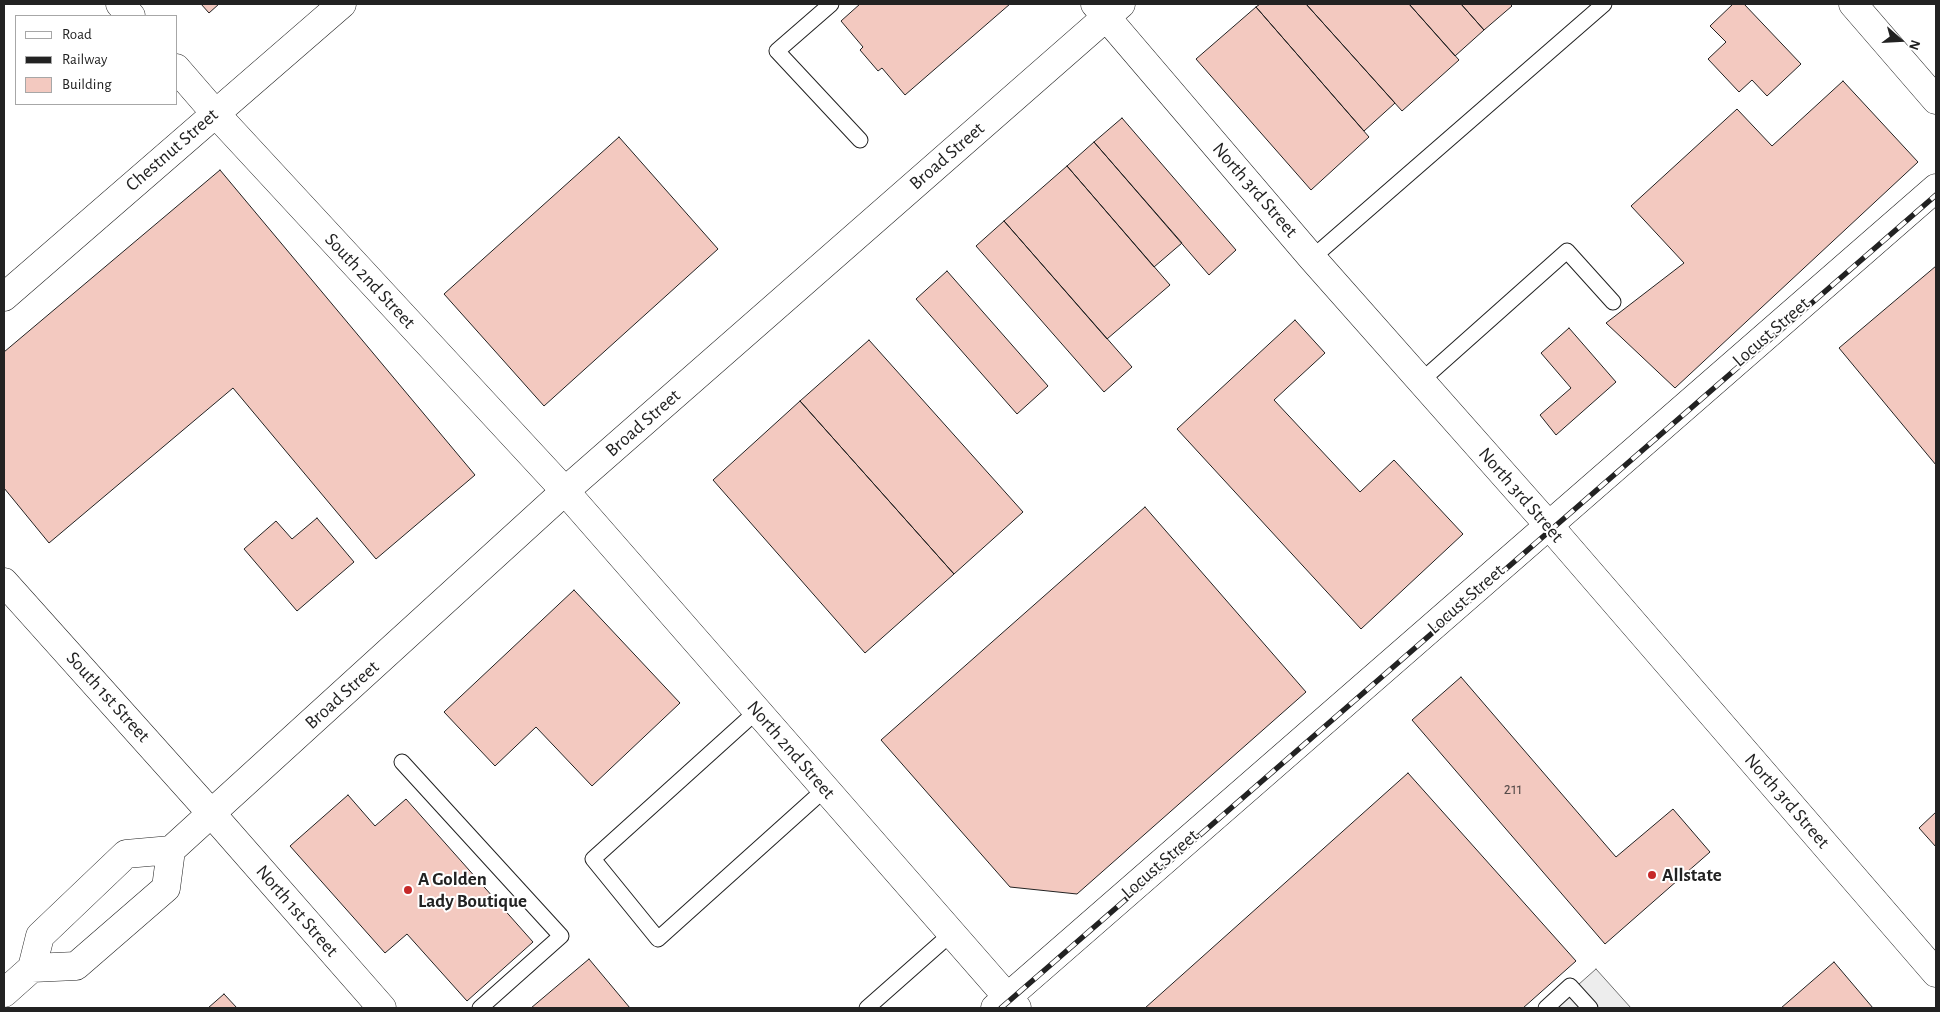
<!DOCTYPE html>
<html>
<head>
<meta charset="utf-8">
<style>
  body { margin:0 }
  #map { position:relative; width:1940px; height:1012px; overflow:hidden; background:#fff; font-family:"Alegreya Sans",sans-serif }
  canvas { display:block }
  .frame { position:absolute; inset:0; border:5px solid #222; pointer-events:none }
  .legend { position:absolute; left:15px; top:15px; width:162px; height:90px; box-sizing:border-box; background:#fff; border:1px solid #a7a7a7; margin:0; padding:6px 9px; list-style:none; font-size:15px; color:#222 }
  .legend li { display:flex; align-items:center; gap:10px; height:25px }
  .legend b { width:25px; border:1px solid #a7a7a7 }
  .north { position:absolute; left:1875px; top:15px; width:50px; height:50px; -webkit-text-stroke:4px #fff; paint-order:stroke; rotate:109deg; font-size:14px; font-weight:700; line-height:20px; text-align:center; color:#222 }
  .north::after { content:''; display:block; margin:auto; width:18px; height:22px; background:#222; clip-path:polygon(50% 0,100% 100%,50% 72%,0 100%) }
</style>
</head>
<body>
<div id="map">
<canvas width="1940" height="1012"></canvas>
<div class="frame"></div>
<ul class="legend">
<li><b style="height:6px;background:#fff"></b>Road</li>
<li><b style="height:6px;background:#222"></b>Railway</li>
<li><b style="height:14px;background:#f3c9c0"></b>Building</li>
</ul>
<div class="north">N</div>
</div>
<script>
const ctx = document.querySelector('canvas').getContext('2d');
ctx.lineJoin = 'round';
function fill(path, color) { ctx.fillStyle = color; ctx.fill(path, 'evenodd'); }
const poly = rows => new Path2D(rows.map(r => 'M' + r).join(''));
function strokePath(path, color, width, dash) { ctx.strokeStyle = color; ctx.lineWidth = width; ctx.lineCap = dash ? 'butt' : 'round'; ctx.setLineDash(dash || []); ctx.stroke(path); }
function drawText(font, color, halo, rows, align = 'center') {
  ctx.font = font + ' "Alegreya Sans",sans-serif'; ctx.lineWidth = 4; ctx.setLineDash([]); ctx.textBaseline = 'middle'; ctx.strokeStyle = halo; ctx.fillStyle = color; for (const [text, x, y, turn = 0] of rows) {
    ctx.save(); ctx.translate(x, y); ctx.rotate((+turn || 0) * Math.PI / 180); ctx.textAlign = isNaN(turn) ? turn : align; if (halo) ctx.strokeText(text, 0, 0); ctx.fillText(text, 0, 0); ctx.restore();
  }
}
const parking = poly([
  [1596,969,1631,1008,1552,1008,1596,969]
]);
fill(parking, '#ededed');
strokePath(parking, '#6f6f6f', 1);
const building = poly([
  [201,4,219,4,209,13,201,4],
  [860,4,1010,4,905,95,882,68,878,71,860,50,863,47,841,21,860,4],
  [1260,4,1306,4,1395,103,1364,131,1256,7,1260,4],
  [1306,4,1409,4,1459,60,1402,111,1306,4],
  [1409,4,1461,4,1484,30,1455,56,1409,4],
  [1461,4,1510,4,1512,6,1484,30,1461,4],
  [1733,4,1744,4,1801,64,1767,96,1752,80,1739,92,1708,59,1726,42,1710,26,1733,4],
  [1256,7,1369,137,1311,190,1196,59,1256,7],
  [1843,81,1918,162,1675,388,1606,323,1684,263,1631,206,1737,109,1772,146,1843,81],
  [1122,118,1236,250,1209,275,1094,142,1122,118],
  [619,137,718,249,544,406,444,294,619,137],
  [1094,142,1182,243,1154,267,1067,166,1094,142],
  [1067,166,1170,285,1107,339,1004,221,1067,166],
  [220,170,475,475,376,559,233,388,49,543,4,488,4,352,220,170],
  [1004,221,1132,367,1104,392,976,246,1004,221],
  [1936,266,1936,465,1839,348,1936,266],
  [947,271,1048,386,1017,414,916,299,947,271],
  [1295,320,1325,353,1274,400,1360,492,1394,460,1463,534,1361,629,1177,429,1295,320],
  [1569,328,1616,382,1556,435,1540,415,1571,388,1541,353,1569,328],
  [869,340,1023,512,954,574,800,401,869,340],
  [800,401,954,574,865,653,713,480,800,401],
  [1145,507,1306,692,1077,894,1010,887,881,740,1145,507],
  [317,518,354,562,297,611,244,549,276,521,292,539,317,518],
  [574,590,680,703,592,786,536,727,495,766,444,712,574,590],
  [1461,677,1616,857,1673,809,1710,852,1605,944,1412,720,1461,677],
  [1408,773,1576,961,1523,1008,1145,1008,1408,773],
  [348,795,375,826,406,799,533,942,467,1001,407,934,385,953,290,846,348,795],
  [1936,812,1936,847,1919,828,1936,812],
  [589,959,630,1008,531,1008,589,959],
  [1834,962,1873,1008,1781,1008,1834,962],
  [224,994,237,1008,208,1008,224,994]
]);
fill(building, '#f3c9c0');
strokePath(building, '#222', 1);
const service = poly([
  [831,4,777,51,860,140],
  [1312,258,1604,4],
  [1421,381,1567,251,1613,302],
  [757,711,593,859,658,939,825,789],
  [402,762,561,936,480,1008],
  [867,1008,952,933],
  [1546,1008,1570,986,1590,1008]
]);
const minor = poly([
  [120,4,131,16],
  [176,68,215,113,565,491,1017,1008],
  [4,297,342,4],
  [4,582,211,813,382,1008],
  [995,1008,1936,188]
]);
const tertiary = poly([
  [1853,4,1936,100]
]);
const secondary = poly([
  [1095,4,1312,258,1552,529,1936,973],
  [32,968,76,966,166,888,171,850],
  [4,993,32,968,40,936,126,854,171,850,565,491,1121,4]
]);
strokePath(service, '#222', 17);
strokePath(minor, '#222', 29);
strokePath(tertiary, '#222', 29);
strokePath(secondary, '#222', 29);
strokePath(service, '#fff', 15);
strokePath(minor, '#fff', 28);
strokePath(tertiary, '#fff', 28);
strokePath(secondary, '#fff', 28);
const rail = poly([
  [1001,1008,1936,195]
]);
strokePath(rail, '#222', 5.5);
strokePath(rail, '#fff', 4, [11]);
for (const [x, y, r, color] of [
  [1652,875,5,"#c62828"],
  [408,890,5,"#c62828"]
]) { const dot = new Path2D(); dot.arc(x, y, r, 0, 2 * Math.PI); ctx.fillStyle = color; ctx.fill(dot); strokePath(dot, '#fff', 2); }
drawText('16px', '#564c4a', null, [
  ["211",1513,789]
]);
drawText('19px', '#222', '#fff', [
  ["Chestnut Street",172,150,-41],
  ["Broad Street",947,156,-41],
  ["North 3rd Street",1255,190,49],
  ["South 2nd Street",370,281,47],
  ["Locust Street",1771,332,-41],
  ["Broad Street",643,423,-41],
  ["North 3rd Street",1521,495,49],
  ["Locust Street",1466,599,-41],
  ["Broad Street",342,695,-42],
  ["South 1st Street",108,697,48],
  ["North 2nd Street",791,750,49],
  ["North 3rd Street",1787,801,49],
  ["Locust Street",1160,864,-41],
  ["North 1st Street",297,911,49]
]);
drawText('bold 19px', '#222', '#fff', [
  ["Allstate",1662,875],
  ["A Golden",418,879],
  ["Lady Boutique",418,901]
], 'left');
</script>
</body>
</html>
